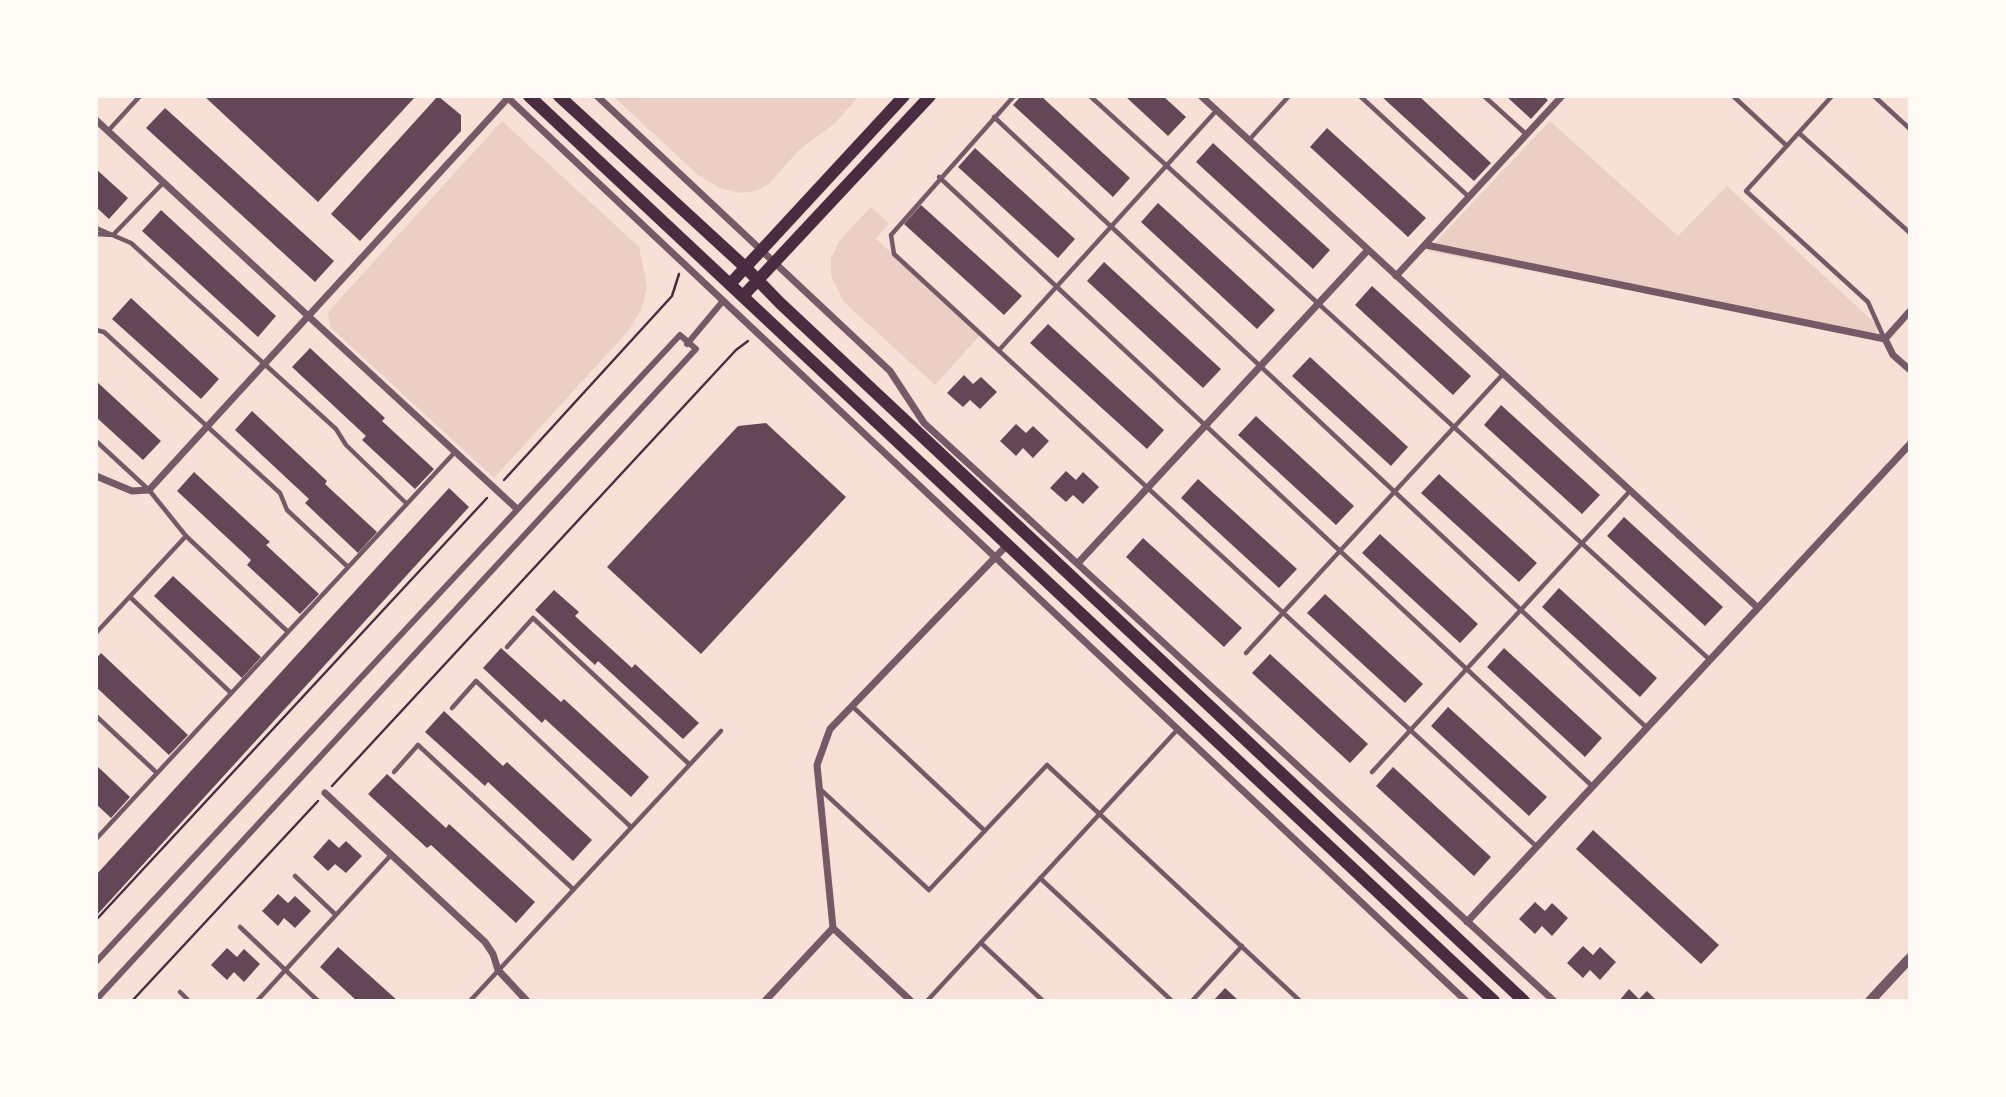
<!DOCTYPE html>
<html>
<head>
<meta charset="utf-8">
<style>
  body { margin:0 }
  #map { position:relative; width:2006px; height:1097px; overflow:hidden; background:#f7e1d7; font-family:"PT Sans",sans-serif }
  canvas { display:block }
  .frame { position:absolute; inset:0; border:98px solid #fffaf5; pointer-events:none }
</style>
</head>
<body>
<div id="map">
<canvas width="2006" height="1097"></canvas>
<div class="frame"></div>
</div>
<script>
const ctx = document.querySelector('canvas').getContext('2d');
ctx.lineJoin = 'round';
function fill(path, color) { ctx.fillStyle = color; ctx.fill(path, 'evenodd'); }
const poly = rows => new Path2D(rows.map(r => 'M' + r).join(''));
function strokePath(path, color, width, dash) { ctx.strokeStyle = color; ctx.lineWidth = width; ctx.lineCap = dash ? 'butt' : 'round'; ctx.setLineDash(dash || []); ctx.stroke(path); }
fill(poly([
  [613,96,859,96,835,123,798,151,769,184,755,191,739,193,720,188,698,175],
  [502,121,639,247,647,286,642,308,629,330,494,478,330,327,328,312],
  [1550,121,1678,236,1727,186,1879,327,1872,337,1427,251],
  [871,207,889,223,876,239,981,334,935,385,844,302,831,276,831,258,840,240]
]), '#ebcfc5');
fill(poly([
  [204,96,416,96,318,202],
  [438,96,461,115,461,131,360,241,331,214],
  [1021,96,1041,96,1130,178,1113,197,1013,105],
  [1125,96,1163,96,1186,117,1168,136],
  [1381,96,1419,96,1491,163,1474,181],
  [1506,96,1543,96,1548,100,1531,119],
  [165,108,334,261,315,282,146,128],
  [1327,128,1426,218,1408,237,1310,147],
  [1213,143,1330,250,1313,269,1196,162],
  [975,148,1075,239,1058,258,958,167],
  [96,169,128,198,109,219,96,207],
  [1158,203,1275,310,1257,329,1141,222],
  [921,205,1022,296,1004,315,904,224],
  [161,210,276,316,258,337,142,231],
  [1104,262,1221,369,1203,388,1087,281],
  [1372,286,1471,376,1453,395,1355,305],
  [131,298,219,379,201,399,112,319],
  [1048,324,1164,430,1147,449,1030,343],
  [310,348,385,418,382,421,434,469,415,489,362,440,366,436,292,367],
  [1310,357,1408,447,1391,466,1292,376],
  [964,375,973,384,981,377,997,392,980,409,970,400,963,407,947,393],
  [96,381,161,441,143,460,96,417],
  [1501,405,1600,495,1582,514,1484,425],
  [252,411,327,481,325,484,377,532,358,553,305,503,309,499,235,430],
  [1256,416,1354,506,1336,525,1238,435],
  [766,423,846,497,701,654,607,567,738,426],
  [1016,424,1026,433,1033,426,1049,441,1033,458,1023,448,1016,456,1000,441],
  [1066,471,1076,480,1083,472,1099,487,1083,504,1073,495,1066,502,1050,488],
  [194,472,270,542,266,545,319,594,300,614,247,565,251,560,177,491],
  [1439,474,1537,563,1519,582,1421,493],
  [1198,479,1297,569,1279,588,1181,498],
  [449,488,469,507,96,916,96,875],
  [1624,517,1723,607,1705,626,1607,536],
  [1380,534,1478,624,1460,643,1362,553],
  [1143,538,1242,628,1224,647,1126,557],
  [173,576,261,657,242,678,154,596],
  [1559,588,1657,678,1640,697,1542,607],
  [554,590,579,612,575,616,632,668,635,664,699,723,683,739,598,661,595,665,535,610],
  [1325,594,1423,684,1405,703,1307,613],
  [501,648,561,702,564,699,649,777,631,797,545,719,542,723,483,668],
  [1504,648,1602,738,1585,757,1487,667],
  [101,653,188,735,169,755,96,687,96,659],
  [1270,654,1368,744,1350,763,1252,673],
  [1448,707,1547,797,1529,816,1431,726],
  [444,711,503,766,507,762,592,840,573,861,488,782,485,786,425,732],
  [96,765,130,797,111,818,96,804],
  [1393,767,1491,857,1474,876,1376,786],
  [387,774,446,828,449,824,535,902,516,923,431,845,427,848,368,794],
  [1593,830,1719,945,1701,964,1576,849],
  [329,839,339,848,346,841,362,856,346,873,335,864,328,871,313,857],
  [278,894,288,903,295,896,311,911,295,928,284,918,278,926,262,911],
  [1535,902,1545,911,1552,903,1568,918,1552,936,1542,926,1535,934,1519,919],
  [1583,946,1593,955,1600,947,1616,962,1600,980,1590,970,1583,978,1567,963],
  [338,947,398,1001,357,1001,320,967],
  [227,948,237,957,244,949,260,964,244,982,234,972,227,980,211,965],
  [1225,988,1239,1001,1213,1001],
  [1629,989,1639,999,1647,991,1657,1001,1619,1001]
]), '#644757');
strokePath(poly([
  [504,480,672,296,679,274],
  [332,786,736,350,748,341],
  [96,920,487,498],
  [132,1001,318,801]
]), '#4a2c40', 2.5);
strokePath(poly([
  [1014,96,891,235,894,254,1536,846],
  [1090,96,1709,659],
  [1360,96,1469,197],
  [1484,96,1526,134],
  [1733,96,1787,146],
  [1832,96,1746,191,1868,302,1884,338],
  [1874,96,1910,129],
  [994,117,1646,727],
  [108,131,140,96],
  [1799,133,1910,233],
  [1249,140,1289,96],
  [939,177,1591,785],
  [96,228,131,243,336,429,346,445,407,504],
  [96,234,113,235,164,182],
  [96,330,104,332,280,493,287,510,348,567],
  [1000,349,1216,111],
  [96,441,149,490,186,536,288,632],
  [130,597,231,693],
  [96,633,186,536],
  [507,647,533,618,689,764],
  [1246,653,1503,374],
  [852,706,985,831],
  [452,708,476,681,631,827],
  [96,716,157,773],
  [394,772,418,745,573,889],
  [1372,772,1630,491],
  [820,789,929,890,1047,765,1300,1001],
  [96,839,455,452],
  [295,876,336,915],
  [1040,878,1172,1001],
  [240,927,318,1001],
  [981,943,1043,1001],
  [180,992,189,1001],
  [257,1001,391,855],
  [470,1001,721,731],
  [927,1001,1178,729],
  [1192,1001,1242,946]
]), '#755966', 4.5);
strokePath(poly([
  [687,344,723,301],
  [96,962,680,335,696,349,96,1000]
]), '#755966', 6);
strokePath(poly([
  [506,96,1466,1001],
  [597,96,890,371,924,423,1554,1001],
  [1201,96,1757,607],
  [96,120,516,508],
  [1426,245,1885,339,1910,311],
  [1396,276,1562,96],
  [1885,339,1893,355,1910,370],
  [96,476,132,491,149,490,508,98],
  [1078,563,1368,250],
  [325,793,485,942,493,954,498,970,527,1001],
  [1467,922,1910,444],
  [765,1001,833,928],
  [911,1001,833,928,817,765,830,729,1008,544]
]), '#755966', 7);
strokePath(poly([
  [1870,1001,1910,958]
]), '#755966', 10);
strokePath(poly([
  [529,96,1494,1001],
  [559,96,745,267,780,303,1524,1001],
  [731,283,904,96],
  [743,296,930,96]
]), '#4a2c40', 12);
</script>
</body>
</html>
